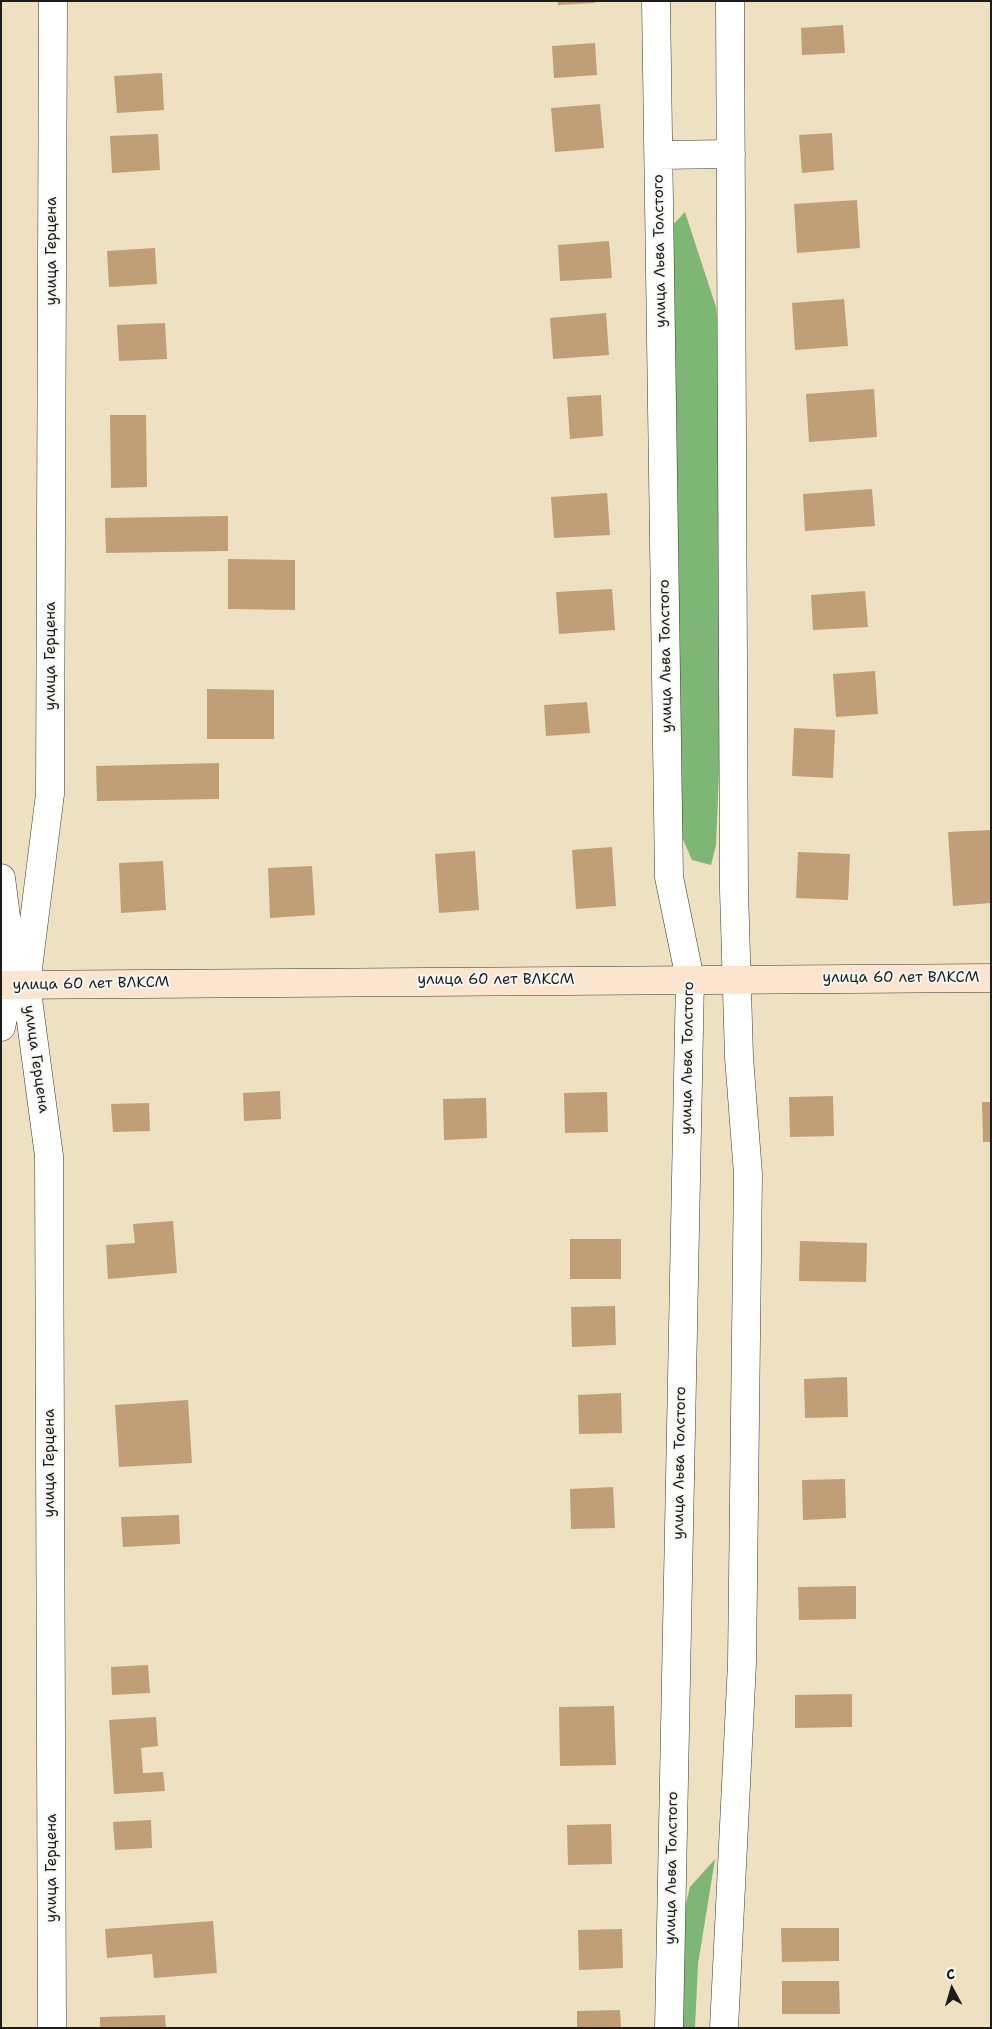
<!DOCTYPE html>
<html>
<head>
<meta charset="utf-8">
<style>
  body { margin:0 }
  #map { position:relative; width:992px; height:2029px; overflow:hidden; background:#ede1c1; font-family:"Shantell Sans",sans-serif }
  canvas { display:block }
  .frame { position:absolute; inset:0; border:2px solid #1c1c1c; pointer-events:none }
  .north { position:absolute; left:927px; top:1964px; width:50px; height:50px; -webkit-text-stroke:4px #f6f6f2; paint-order:stroke; rotate:354deg; font-size:14px; font-weight:700; line-height:20px; text-align:center; color:#1c1c1c }
  .north::after { content:''; display:block; margin:auto; width:18px; height:22px; background:#1c1c1c; clip-path:polygon(50% 0,100% 100%,50% 72%,0 100%) }
</style>
</head>
<body>
<div id="map">
<canvas width="992" height="2029"></canvas>
<div class="frame"></div>
<div class="north">С</div>
</div>
<script>
const ctx = document.querySelector('canvas').getContext('2d');
ctx.lineJoin = 'round';
function fill(path, color) { ctx.fillStyle = color; ctx.fill(path, 'evenodd'); }
const poly = rows => new Path2D(rows.map(r => 'M' + r).join(''));
function strokePath(path, color, width, dash) { ctx.strokeStyle = color; ctx.lineWidth = width; ctx.lineCap = dash ? 'butt' : 'round'; ctx.setLineDash(dash || []); ctx.stroke(path); }
function drawText(font, color, halo, rows, align = 'center') {
  ctx.font = font + ' "Shantell Sans",sans-serif'; ctx.lineWidth = 4; ctx.setLineDash([]); ctx.textBaseline = 'middle'; ctx.strokeStyle = halo; ctx.fillStyle = color; for (const [text, x, y, turn = 0] of rows) {
    ctx.save(); ctx.translate(x, y); ctx.rotate((+turn || 0) * Math.PI / 180); ctx.textAlign = isNaN(turn) ? turn : align; if (halo) ctx.strokeText(text, 0, 0); ctx.fillText(text, 0, 0); ctx.restore();
  }
}
fill(poly([
  [685,212,716,307,722,369,722,700,716,845,711,865,692,860,677,826,667,231],
  [715,1859,698,1964,695,2028,677,2028,676,1943,690,1887]
]), '#7eb775');
fill(poly([
  [558,1,595,1,595,3,558,5],
  [843,25,845,53,802,55,801,28],
  [595,43,597,75,554,78,552,46],
  [162,73,164,110,117,113,114,76],
  [600,104,604,148,555,152,551,108],
  [832,133,834,170,802,173,799,135],
  [158,134,160,170,112,173,110,136],
  [857,200,860,248,797,253,794,204],
  [609,241,612,278,560,281,558,245],
  [155,248,157,284,109,287,107,251],
  [844,299,848,346,795,350,792,303],
  [606,313,609,355,553,359,550,318],
  [165,323,167,359,119,361,117,325],
  [874,389,877,437,809,442,806,394],
  [601,395,603,436,570,439,567,397],
  [110,415,146,415,147,487,111,488],
  [872,489,875,526,805,531,803,494],
  [607,493,610,535,554,538,551,497],
  [228,516,228,551,106,553,105,518],
  [228,559,295,560,295,610,228,609],
  [612,589,615,630,559,634,556,592],
  [865,591,868,627,813,630,811,595],
  [875,671,878,714,836,717,833,674],
  [207,689,274,690,274,739,207,739],
  [587,702,590,733,546,736,544,705],
  [794,728,835,730,833,778,792,776],
  [219,763,219,799,97,801,96,766],
  [991,830,991,903,953,906,948,832],
  [612,847,616,906,576,909,572,850],
  [475,851,479,910,439,913,435,854],
  [798,852,850,854,848,900,796,898],
  [163,861,166,910,121,913,119,863],
  [312,866,315,915,270,918,268,868],
  [280,1091,281,1119,244,1121,243,1093],
  [607,1092,608,1132,565,1133,564,1093],
  [833,1096,834,1136,790,1137,789,1097],
  [486,1098,487,1138,444,1140,443,1099],
  [982,1102,991,1102,991,1142,983,1142],
  [149,1103,150,1131,113,1132,111,1104],
  [173,1221,177,1273,108,1279,106,1245,135,1243,133,1224],
  [570,1239,621,1239,621,1279,570,1279],
  [800,1241,867,1243,866,1282,799,1281],
  [615,1306,616,1345,572,1347,571,1307],
  [847,1377,848,1417,805,1418,804,1379],
  [621,1393,622,1433,579,1434,578,1395],
  [188,1400,192,1463,119,1467,115,1405],
  [845,1479,846,1518,803,1520,802,1480],
  [613,1487,615,1528,571,1529,570,1489],
  [179,1515,180,1544,123,1547,121,1517],
  [856,1586,856,1619,799,1620,798,1587],
  [148,1665,150,1693,112,1695,111,1667],
  [852,1694,852,1727,795,1728,795,1695],
  [614,1706,616,1765,560,1766,559,1707],
  [156,1717,158,1746,141,1748,143,1773,163,1772,165,1791,114,1794,109,1720],
  [151,1820,152,1848,115,1850,113,1822],
  [611,1824,612,1864,568,1865,567,1825],
  [213,1921,217,1973,154,1978,152,1954,107,1958,105,1929],
  [781,1928,839,1928,839,1961,782,1962],
  [622,1929,623,1968,579,1970,578,1930],
  [782,1981,839,1981,840,2014,782,2014],
  [620,2010,621,2028,577,2028,577,2011],
  [165,2015,166,2028,100,2028,100,2017]
]), '#c09f76');
const street = poly([
  [656,1,669,877,690,979,669,2028],
  [659,155,731,154],
  [1,878,8,932,10,985,1,1027],
  [52,2028,49,1156,26,984,50,794,53,1],
  [724,2028,742,1663,748,1174,739,1057,734,890,730,1]
]);
const secondary = poly([
  [1,985,991,978]
]);
strokePath(street, '#3b3a35', 29);
strokePath(secondary, '#3b3a35', 29);
strokePath(street, '#fff', 28);
strokePath(secondary, '#fbe5cf', 28);
drawText('15px', '#1c1c1c', '#f6f6f2', [
  ["улица Герцена",52,251,-90],
  ["улица Льва Толстого",660,251,-91],
  ["улица Герцена",51,656,-90],
  ["улица Льва Толстого",666,656,-91],
  ["улица 60 лет ВЛКСМ",901,978],
  ["улица 60 лет ВЛКСМ",496,980],
  ["улица 60 лет ВЛКСМ",91,984,-1],
  ["улица Льва Толстого",688,1058,-89],
  ["улица Герцена",36,1059,82],
  ["улица Герцена",50,1463,-90],
  ["улица Льва Толстого",680,1463,-89],
  ["улица Герцена",52,1868,-90],
  ["улица Льва Толстого",672,1868,-89]
]);
</script>
</body>
</html>
